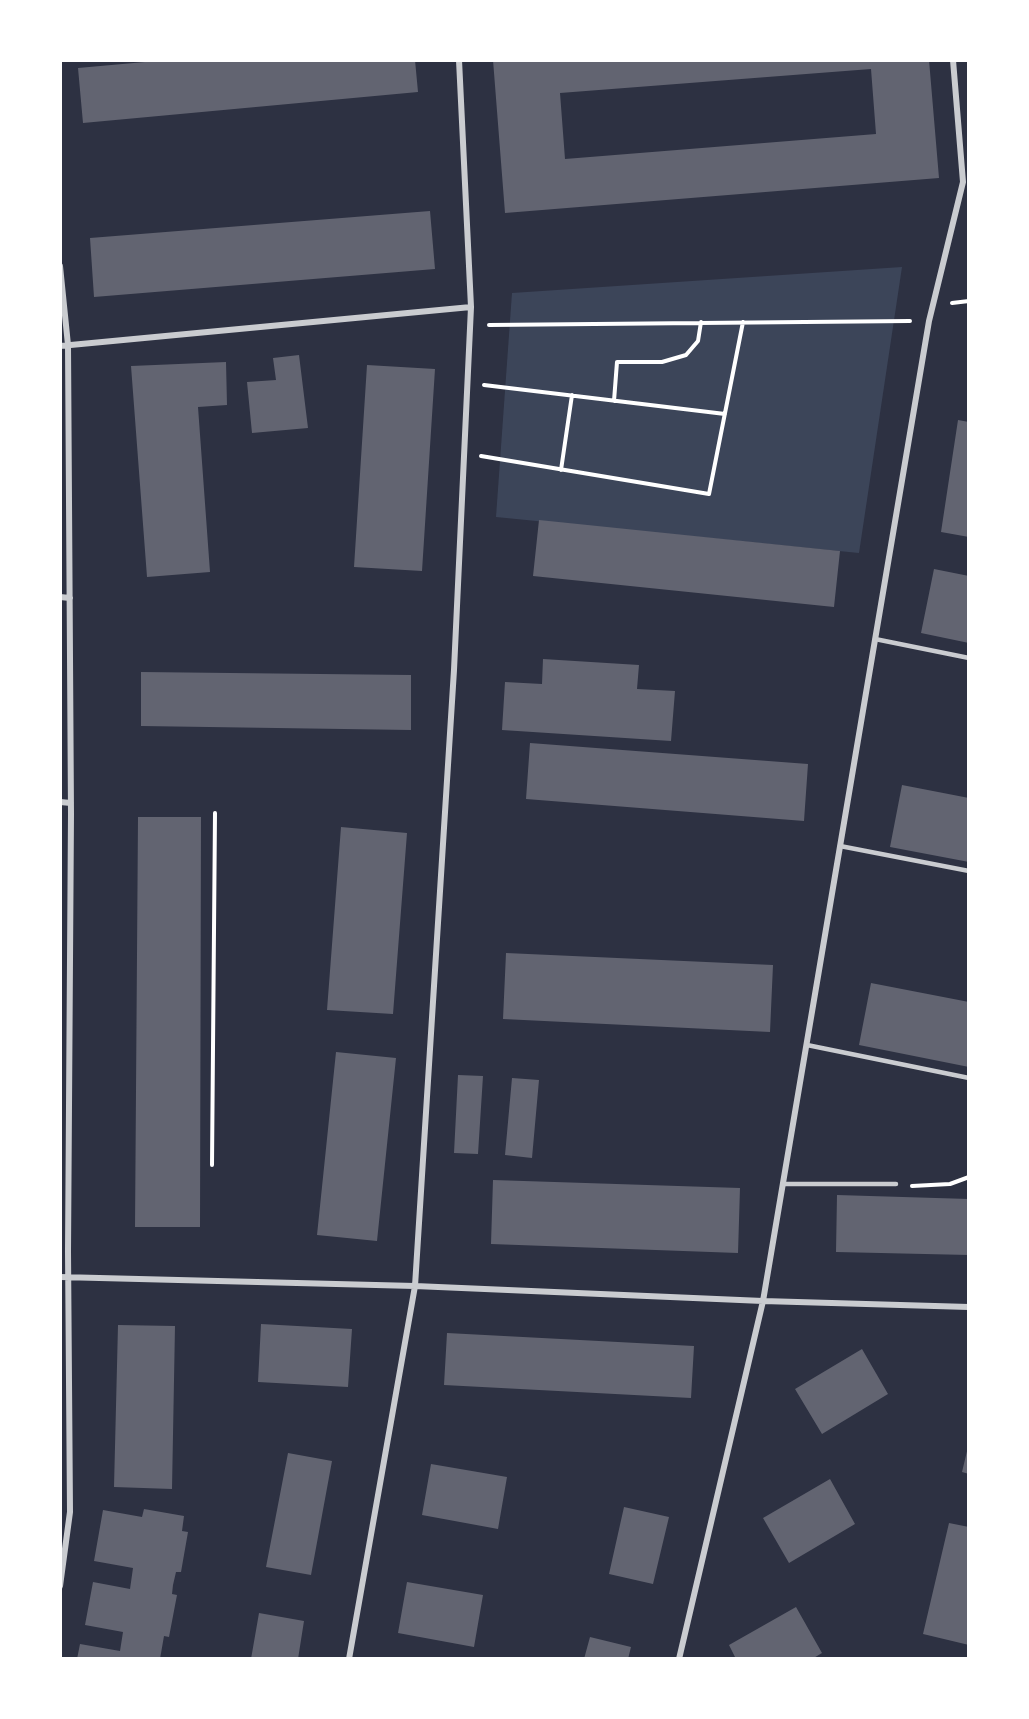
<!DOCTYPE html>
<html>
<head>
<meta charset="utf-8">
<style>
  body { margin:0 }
  #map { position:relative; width:1029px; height:1719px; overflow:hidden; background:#2d3142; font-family:Arial,sans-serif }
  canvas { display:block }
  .frame { position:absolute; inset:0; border:62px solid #fff; pointer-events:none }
</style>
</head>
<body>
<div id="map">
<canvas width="1029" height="1719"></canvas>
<div class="frame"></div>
</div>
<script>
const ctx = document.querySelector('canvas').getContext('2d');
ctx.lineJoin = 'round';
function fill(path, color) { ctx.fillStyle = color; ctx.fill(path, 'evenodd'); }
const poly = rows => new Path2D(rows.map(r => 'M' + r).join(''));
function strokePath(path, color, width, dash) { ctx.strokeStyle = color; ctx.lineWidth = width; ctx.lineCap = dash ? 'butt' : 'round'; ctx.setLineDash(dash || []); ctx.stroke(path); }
fill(poly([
  [902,267,859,553,496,517,512,293]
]), '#3c4559');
fill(poly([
  [167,60,415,60,418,92,83,123,78,68],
  [493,60,929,60,939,178,505,213],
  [871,69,876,134,565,159,560,93],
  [430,211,435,269,94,297,90,238],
  [299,355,308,428,252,433,247,382,276,380,273,358],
  [226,362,227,405,198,407,210,572,147,577,131,366],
  [367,365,435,369,422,571,354,567],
  [958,420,969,422,969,537,941,532],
  [539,520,840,551,834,607,533,576],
  [934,569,969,576,969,643,921,633],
  [543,659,639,665,637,689,675,691,671,741,502,730,505,682,542,684],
  [141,672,411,675,411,730,141,726],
  [530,743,808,764,804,821,526,799],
  [902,785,969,798,969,862,890,847],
  [138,817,201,817,200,1227,135,1227],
  [341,827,407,833,393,1014,327,1010],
  [506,953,773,965,770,1032,503,1019],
  [871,983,969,1002,969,1067,859,1045],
  [336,1052,396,1058,377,1241,317,1235],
  [458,1075,483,1076,478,1154,454,1153],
  [512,1078,539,1080,532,1158,505,1155],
  [493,1180,740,1188,738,1253,491,1244],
  [837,1195,969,1199,969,1255,836,1252],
  [261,1324,352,1329,348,1387,258,1382],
  [118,1325,175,1326,172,1489,114,1487],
  [447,1333,694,1346,691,1398,444,1385],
  [862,1349,888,1394,822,1434,795,1389],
  [968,1447,969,1447,969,1474,962,1472],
  [288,1453,332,1461,311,1575,266,1567],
  [431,1464,507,1477,498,1529,422,1515],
  [830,1479,855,1524,789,1563,763,1518],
  [624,1507,669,1517,653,1584,609,1574],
  [144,1509,184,1516,182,1531,188,1532,181,1572,176,1572,173,1585,172,1594,177,1595,169,1637,164,1636,160,1659,77,1659,80,1644,120,1651,123,1632,85,1625,93,1582,130,1589,133,1568,94,1561,103,1510,142,1517],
  [949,1523,969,1527,969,1645,923,1634],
  [407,1582,483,1595,474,1647,398,1633],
  [796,1607,822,1653,812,1659,736,1659,729,1645],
  [259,1613,304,1621,298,1659,251,1659],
  [590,1637,631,1647,628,1659,584,1659]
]), '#626471');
strokePath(poly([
  [952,303,969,301],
  [489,325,910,321],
  [484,385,725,414],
  [614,401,617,362,662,362,686,355,698,341,701,322],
  [481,456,709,494,743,322],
  [561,470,572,395],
  [212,1165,215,813],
  [912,1186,950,1184,969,1177]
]), '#fff', 4);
strokePath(poly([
  [875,639,969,658],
  [840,846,969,871],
  [807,1045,969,1078],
  [783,1184,896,1184]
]), '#caccd0', 4.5);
strokePath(poly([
  [60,266,68,345,71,814,68,1251,70,1512,60,1586],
  [60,346,471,307],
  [60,597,70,598],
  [60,802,71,803],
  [60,1277,415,1286,763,1301,969,1307],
  [349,1659,415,1286,454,670,471,307,459,60],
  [679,1659,763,1301,929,321,963,182,953,60]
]), '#caccd0', 6);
</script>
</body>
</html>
